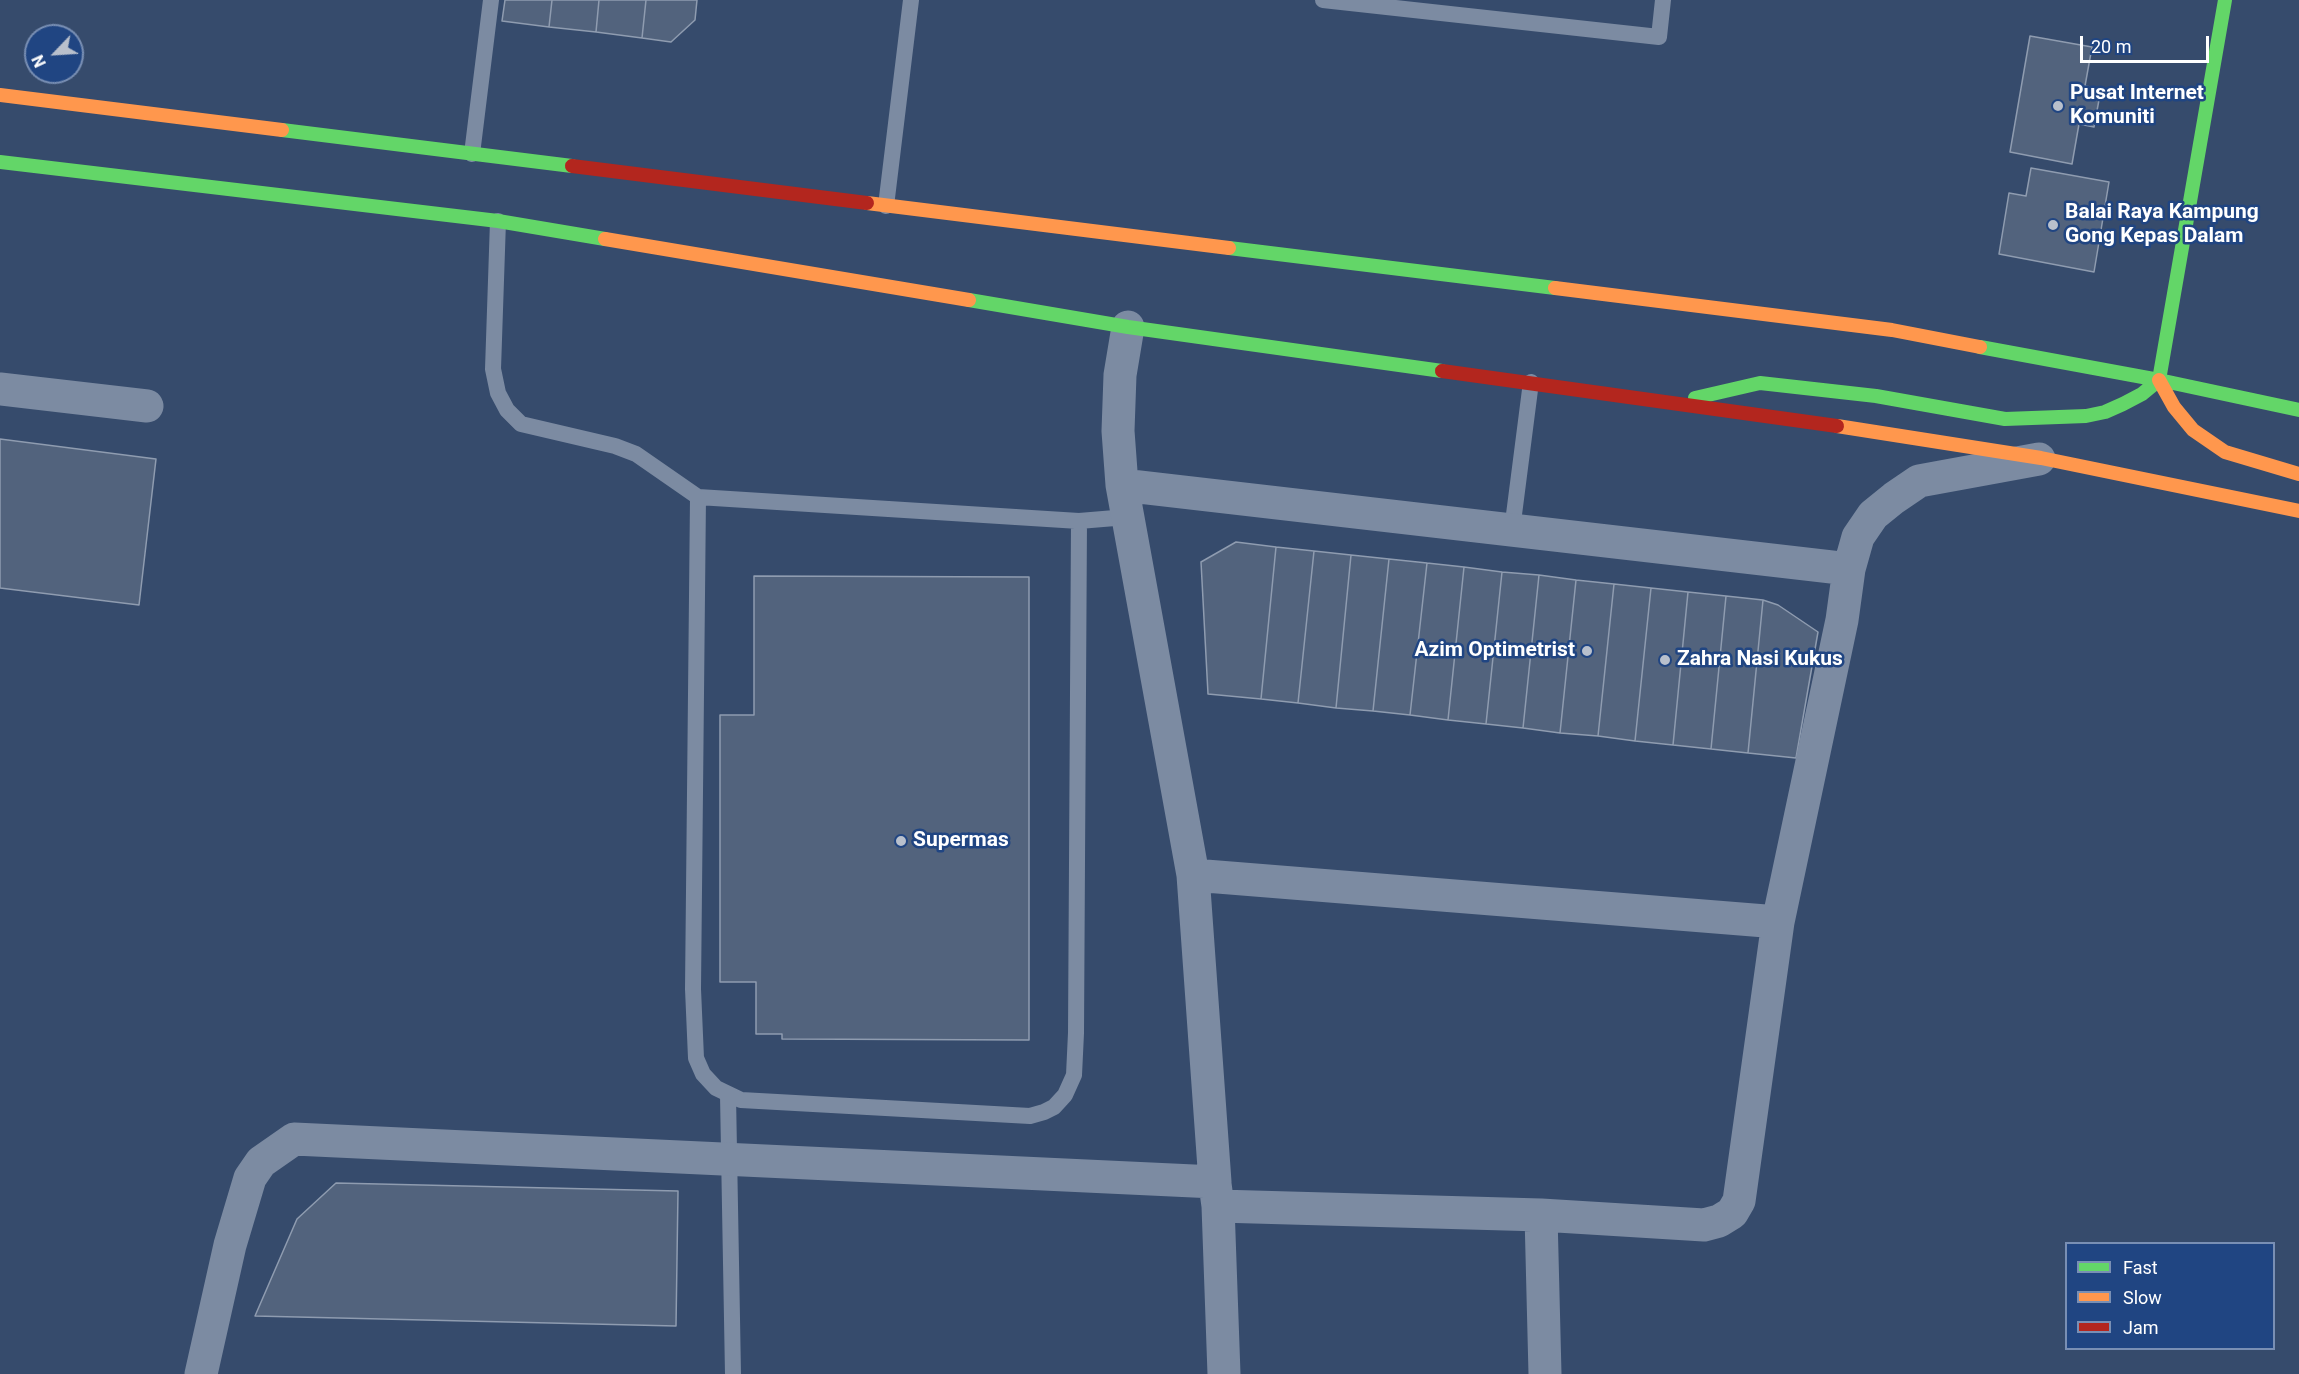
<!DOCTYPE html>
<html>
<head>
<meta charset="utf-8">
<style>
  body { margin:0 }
  #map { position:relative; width:2299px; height:1374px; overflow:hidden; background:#364b6c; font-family:Roboto,sans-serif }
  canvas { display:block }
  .legend { position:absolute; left:2065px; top:1242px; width:210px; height:108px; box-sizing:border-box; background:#204582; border:2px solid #798fb4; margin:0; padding:8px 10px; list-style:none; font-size:18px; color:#fff }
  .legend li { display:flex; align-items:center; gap:12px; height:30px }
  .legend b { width:30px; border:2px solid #798fb4 }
  .north { position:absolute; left:24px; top:24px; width:60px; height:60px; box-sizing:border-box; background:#204582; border:2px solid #798fb4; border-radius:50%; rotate:245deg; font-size:16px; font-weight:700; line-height:24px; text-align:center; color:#fff }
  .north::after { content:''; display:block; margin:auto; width:21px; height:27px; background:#b9c0cc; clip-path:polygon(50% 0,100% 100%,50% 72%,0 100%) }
  .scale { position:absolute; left:2080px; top:36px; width:129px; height:27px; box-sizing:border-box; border:3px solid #fff; border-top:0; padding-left:8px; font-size:18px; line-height:21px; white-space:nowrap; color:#fff; -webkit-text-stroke:4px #204582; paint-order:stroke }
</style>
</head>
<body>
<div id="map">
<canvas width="2299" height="1374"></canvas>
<ul class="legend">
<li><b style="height:8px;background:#63d668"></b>Fast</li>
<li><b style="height:8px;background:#ff974d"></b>Slow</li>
<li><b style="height:8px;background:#b3261e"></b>Jam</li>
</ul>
<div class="north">N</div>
<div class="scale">20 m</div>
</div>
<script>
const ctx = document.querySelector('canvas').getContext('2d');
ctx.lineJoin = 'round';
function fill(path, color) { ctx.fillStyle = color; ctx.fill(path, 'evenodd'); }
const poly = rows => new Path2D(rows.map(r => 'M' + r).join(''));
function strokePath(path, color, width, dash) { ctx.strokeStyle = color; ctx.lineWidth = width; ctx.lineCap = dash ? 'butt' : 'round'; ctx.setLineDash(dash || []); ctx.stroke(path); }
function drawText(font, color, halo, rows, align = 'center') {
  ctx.font = font + ' Roboto,sans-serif'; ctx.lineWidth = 5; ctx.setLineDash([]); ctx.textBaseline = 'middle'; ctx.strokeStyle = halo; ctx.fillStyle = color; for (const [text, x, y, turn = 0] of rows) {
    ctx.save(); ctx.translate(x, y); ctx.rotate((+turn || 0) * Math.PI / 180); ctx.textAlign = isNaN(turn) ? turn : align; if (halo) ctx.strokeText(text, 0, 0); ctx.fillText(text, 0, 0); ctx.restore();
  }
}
const building = poly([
  [505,0,552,0,549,27,502,21,505,0],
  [552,0,599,0,596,32,549,27,552,0],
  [599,0,646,0,642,38,596,32,599,0],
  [646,0,697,0,695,20,671,42,642,38,646,0],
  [2030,36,2092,47,2085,86,2101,89,2094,127,2079,124,2072,164,2010,152,2030,36],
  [2031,168,2109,182,2094,272,1999,254,2009,193,2026,196,2031,168],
  [0,439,156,459,139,605,0,588,0,439],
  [1236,542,1276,547,1261,699,1208,694,1201,562,1236,542],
  [1276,547,1314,551,1298,703,1261,699,1276,547],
  [1314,551,1351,555,1336,708,1298,703,1314,551],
  [1351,555,1389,559,1373,711,1336,708,1351,555],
  [1389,559,1427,563,1410,715,1373,711,1389,559],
  [1427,563,1464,567,1448,720,1410,715,1427,563],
  [1464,567,1502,572,1486,724,1448,720,1464,567],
  [1502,572,1539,575,1523,728,1486,724,1502,572],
  [1539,575,1576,580,1560,733,1523,728,1539,575],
  [754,576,1029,577,1029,1040,782,1039,782,1034,756,1034,756,982,720,982,720,715,754,715,754,576],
  [1576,580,1614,584,1598,736,1560,733,1576,580],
  [1614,584,1651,588,1635,741,1598,736,1614,584],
  [1651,588,1688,592,1673,745,1635,741,1651,588],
  [1688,592,1726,596,1711,749,1673,745,1688,592],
  [1726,596,1763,600,1748,753,1711,749,1726,596],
  [1763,600,1778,605,1818,632,1796,758,1748,753,1763,600],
  [336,1183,678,1191,676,1326,255,1316,297,1219,336,1183]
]);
fill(building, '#52637d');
strokePath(building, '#8f9cb0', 1.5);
strokePath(poly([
  [1323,0,1659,37,1663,0],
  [472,154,491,0],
  [886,206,911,0],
  [498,221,493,369,498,393,507,410,521,424,615,446,636,454,698,497,1079,521,1127,517],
  [698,497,693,989,696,1058,703,1074,716,1088,741,1100,1030,1116,1044,1112,1054,1107,1065,1095,1074,1075,1076,1033,1079,521],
  [1512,530,1531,382],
  [728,1095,733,1374]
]), '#7c8ba2', 16);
strokePath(poly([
  [0,389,147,406],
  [1122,485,1849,569,1858,537,1873,515,1894,498,1919,481,2039,459],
  [1193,875,1778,922],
  [1215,1184,1218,1206,1224,1374],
  [1218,1206,1541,1215,1704,1225,1719,1221,1732,1213,1739,1201,1778,922,1842,620,1849,569],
  [1541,1215,1545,1374],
  [201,1374,230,1245,250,1178,261,1162,294,1139,1215,1182,1193,875,1122,485,1118,431,1120,375,1128,327]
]), '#7c8ba2', 33);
strokePath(poly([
  [282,130,572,166],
  [0,162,498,221,605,239],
  [1229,248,1555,288],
  [969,300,1128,327,1442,371],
  [1980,347,2159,380,2299,410],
  [2159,380,2225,0],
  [1695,398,1760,383,1876,396,2005,419,2086,416,2105,412,2123,404,2142,394,2159,380]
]), '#63d668', 14);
strokePath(poly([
  [0,95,282,130],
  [867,203,1229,248],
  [605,239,969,300],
  [1555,288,1892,330,1980,347],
  [2159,380,2174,407,2193,430,2225,452,2299,474],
  [1837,426,2041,458,2299,511]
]), '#ff974d', 14);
strokePath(poly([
  [572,166,867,203],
  [1442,371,1837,426]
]), '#b3261e', 14);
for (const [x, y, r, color] of [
  [2058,106,6,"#b9c0cc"],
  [2053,225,6,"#b9c0cc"],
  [1587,651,6,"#b9c0cc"],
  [1665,660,6,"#b9c0cc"],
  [901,841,6,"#b9c0cc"]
]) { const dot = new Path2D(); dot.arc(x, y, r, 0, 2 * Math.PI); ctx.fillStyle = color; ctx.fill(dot); strokePath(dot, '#204582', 2); }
drawText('bold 21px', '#fff', '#204582', [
  ["Pusat Internet",2070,94],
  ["Komuniti",2070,118],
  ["Balai Raya Kampung",2065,213],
  ["Gong Kepas Dalam",2065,237],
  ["Azim Optimetrist",1575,651,"right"],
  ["Zahra Nasi Kukus",1677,660],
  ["Supermas",913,841]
], 'left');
</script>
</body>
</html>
